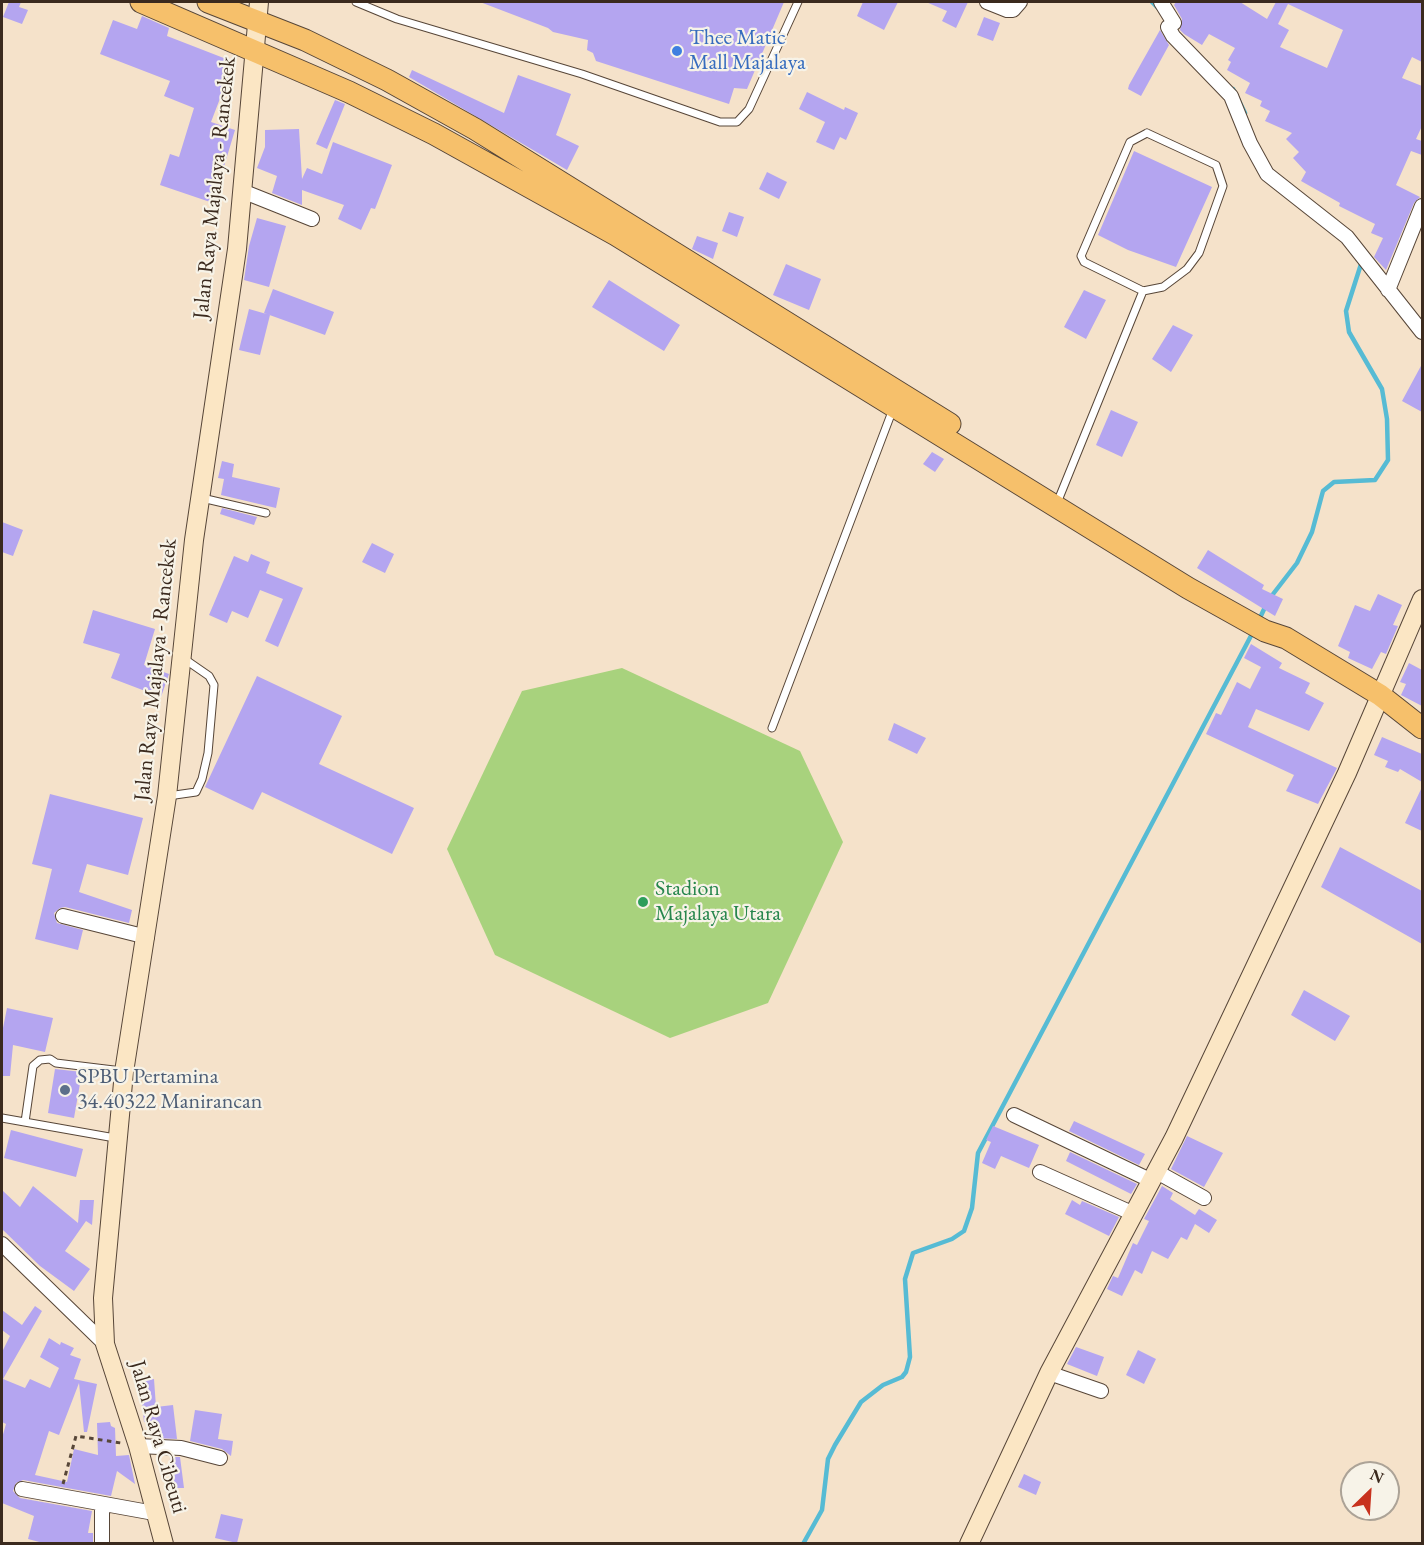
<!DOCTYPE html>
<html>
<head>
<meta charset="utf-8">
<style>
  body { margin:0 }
  #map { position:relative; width:1424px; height:1545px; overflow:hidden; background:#f5e2ca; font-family:"EB Garamond",serif }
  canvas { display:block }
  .frame { position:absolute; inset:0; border:3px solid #3b2a1e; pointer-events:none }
  .north { position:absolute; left:1340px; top:1461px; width:60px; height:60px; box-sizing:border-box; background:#f7f3e8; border:2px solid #aca397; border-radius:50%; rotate:25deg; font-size:16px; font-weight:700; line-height:24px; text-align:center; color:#3b2a1e }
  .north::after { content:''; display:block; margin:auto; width:21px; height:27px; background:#c8321e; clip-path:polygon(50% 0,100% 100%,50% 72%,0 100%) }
</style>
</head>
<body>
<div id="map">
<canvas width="1424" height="1545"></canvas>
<div class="frame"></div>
<div class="north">N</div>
</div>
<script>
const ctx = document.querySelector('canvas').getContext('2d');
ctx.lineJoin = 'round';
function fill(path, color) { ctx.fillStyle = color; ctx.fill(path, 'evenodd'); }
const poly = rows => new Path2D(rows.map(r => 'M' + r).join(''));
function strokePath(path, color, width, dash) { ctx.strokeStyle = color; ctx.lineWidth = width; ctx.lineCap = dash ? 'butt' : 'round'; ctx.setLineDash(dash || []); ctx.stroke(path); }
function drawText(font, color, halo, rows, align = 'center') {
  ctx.font = font + ' "EB Garamond",serif'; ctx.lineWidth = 4.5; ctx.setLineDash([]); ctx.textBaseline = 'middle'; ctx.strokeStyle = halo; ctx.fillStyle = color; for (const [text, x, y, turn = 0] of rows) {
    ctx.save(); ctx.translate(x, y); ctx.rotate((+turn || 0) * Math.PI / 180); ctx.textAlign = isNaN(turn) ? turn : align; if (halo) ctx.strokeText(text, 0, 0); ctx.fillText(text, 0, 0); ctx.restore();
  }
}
fill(poly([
  [622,668,800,751,843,842,768,1003,670,1038,495,955,447,849,522,691]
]), '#a8d27d');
strokePath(poly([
  [1152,2,1159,9],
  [1233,89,1245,113],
  [1270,598,1297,563,1312,532,1323,491,1334,482,1375,480,1388,460,1387,419,1382,389,1349,332,1346,311,1362,261],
  [1258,622,1266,605],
  [803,1544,822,1510,828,1459,835,1445,861,1402,883,1385,902,1377,906,1372,910,1357,905,1279,913,1253,952,1239,964,1231,972,1208,978,1153,1253,632]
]), '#56bbd4', 4.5);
fill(poly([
  [9,2,21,2,19,7,28,10,22,24,3,17],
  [480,2,784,2,747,89,734,88,729,104,596,61,593,53,587,50,588,40,553,32,548,28],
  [863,2,898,2,884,30,857,16],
  [926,2,968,2,956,28,942,21,947,11],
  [1176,2,1240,2,1267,19,1276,2,1422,2,1422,62,1412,57,1402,78,1422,86,1422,126,1416,139,1422,141,1422,155,1411,151,1396,185,1420,197,1414,203,1386,270,1374,257,1383,238,1371,233,1375,224,1339,206,1340,203,1301,181,1306,172,1293,158,1299,152,1286,139,1292,133,1265,121,1270,111,1260,106,1262,101,1245,93,1250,83,1227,70,1231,62,1228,60,1235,48,1209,34,1202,45,1184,34,1180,30,1182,19,1174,5],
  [1288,4,1343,30,1327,68,1280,47,1289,30,1278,24],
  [142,16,169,28,167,36,234,62,211,122,235,130,213,203,160,185,170,154,179,157,194,108,164,96,170,81,100,54,113,20,137,29],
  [984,17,1000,23,993,41,977,35],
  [1160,30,1169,45,1141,96,1128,89,1129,85],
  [412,70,504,113,518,75,571,94,556,135,579,146,567,170,409,77],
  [807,92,844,110,845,107,858,113,846,140,840,137,834,150,816,142,825,122,799,109],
  [335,100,345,104,327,149,316,144],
  [299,129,302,179,307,168,322,174,333,142,392,165,375,209,371,208,361,230,338,219,344,205,302,190,302,205,272,193,277,176,257,168,265,147,265,130],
  [1134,151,1212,187,1176,267,1128,250,1098,235],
  [767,172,787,182,779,199,759,189],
  [729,212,744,217,737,237,722,231],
  [257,218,286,226,269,287,244,280,249,246],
  [697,236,718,243,713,259,692,249],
  [786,264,821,279,809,310,773,295],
  [609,280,680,325,664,351,592,307],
  [273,289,334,312,325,335,264,313],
  [1084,290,1106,300,1086,339,1064,327],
  [249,309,270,315,260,355,239,350],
  [1173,325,1193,335,1171,372,1152,359],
  [1422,364,1422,412,1402,401],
  [1111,410,1138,422,1122,457,1096,445],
  [932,452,944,459,935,472,923,464],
  [222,461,234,464,232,477,280,488,276,508,221,495,224,479,218,478],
  [222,508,257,517,254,525,220,514],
  [2,522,23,530,13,556,2,552],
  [372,543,394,554,385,573,362,562],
  [1208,550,1264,585,1262,589,1283,599,1275,616,1197,568],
  [251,554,270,562,266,573,303,588,278,647,265,641,283,599,260,590,248,618,232,611,227,623,209,615,234,556,248,562],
  [1378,594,1402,605,1393,625,1398,626,1386,654,1381,652,1372,669,1348,658,1350,652,1338,646,1355,605,1370,611],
  [93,610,155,629,144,665,169,674,161,697,111,678,120,654,83,643],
  [1251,644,1282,663,1279,668,1310,683,1305,693,1324,703,1309,731,1256,709,1248,727,1337,768,1318,804,1286,791,1294,775,1206,734,1216,713,1221,715,1237,682,1250,689,1261,667,1244,658],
  [1409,663,1422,670,1422,706,1401,695,1406,684,1400,682],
  [257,676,342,716,319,764,414,808,392,854,262,792,253,810,205,787],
  [894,723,926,738,917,754,888,740],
  [1382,737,1422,754,1422,782,1400,769,1398,772,1385,767,1388,761,1374,755],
  [1422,787,1422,831,1405,823],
  [50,794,143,818,128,875,87,864,79,892,132,910,129,923,65,907,60,908,54,913,57,923,83,930,78,950,35,939,52,869,32,864],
  [1340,847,1422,891,1422,944,1321,887],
  [1304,990,1350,1016,1335,1041,1291,1015],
  [7,1008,53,1018,45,1052,13,1045,10,1076,2,1076,2,1033],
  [55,1069,82,1072,74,1118,48,1113],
  [1074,1121,1145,1154,1139,1165,1069,1131],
  [993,1126,1039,1145,1029,1168,1001,1156,995,1169,982,1163,991,1142,986,1140],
  [11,1130,83,1149,76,1177,4,1158],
  [1187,1136,1223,1153,1204,1187,1171,1169],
  [1070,1152,1137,1184,1131,1194,1066,1161],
  [33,1186,78,1223,80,1200,94,1200,92,1225,86,1221,65,1251,90,1269,74,1291,40,1266,2,1229,2,1190,20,1207],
  [1162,1186,1173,1193,1170,1199,1195,1215,1199,1209,1217,1220,1209,1233,1195,1224,1187,1240,1181,1237,1168,1259,1152,1251,1142,1274,1135,1270,1122,1296,1107,1289,1113,1276,1118,1278,1133,1243,1137,1245,1149,1221,1144,1219],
  [1072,1200,1080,1205,1082,1201,1119,1217,1109,1236,1065,1214],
  [35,1306,42,1311,3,1379,25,1388,30,1379,50,1388,59,1368,40,1357,49,1338,60,1345,61,1342,74,1348,70,1355,81,1359,74,1379,97,1384,87,1432,84,1432,79,1383,59,1435,49,1431,35,1475,67,1482,74,1449,98,1455,97,1423,110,1422,111,1426,115,1428,116,1456,129,1455,135,1484,117,1471,111,1496,23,1480,16,1483,13,1491,20,1498,92,1511,88,1533,93,1533,93,1544,47,1544,28,1539,34,1516,2,1503,2,1438,6,1424,2,1422,2,1352,10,1336,2,1330,2,1310,22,1325],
  [1076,1347,1104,1357,1097,1376,1067,1364],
  [1138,1350,1156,1359,1144,1384,1126,1375],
  [154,1379,156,1407,173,1405,177,1439,154,1438,152,1424,144,1422,141,1394,145,1394,145,1380],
  [195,1410,222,1414,218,1439,233,1441,231,1456,222,1449,190,1441],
  [170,1457,180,1457,184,1488,169,1488],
  [1024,1474,1041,1482,1036,1495,1018,1487],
  [221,1514,243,1519,237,1543,215,1538]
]), '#b4a5f0');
const lane = poly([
  [356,2,397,19,582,74,720,122,737,122,749,109,798,2],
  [1147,133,1216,165,1223,186,1199,253,1187,269,1163,287,1143,291,1084,262,1081,256,1130,142,1147,133],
  [202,498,266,513],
  [1057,503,1143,291],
  [772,728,893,409],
  [168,796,196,792,202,779,208,753,214,685,209,676,183,658],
  [2,1118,115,1138],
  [25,1122,33,1066,40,1060,50,1059,56,1063,122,1071]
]);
const street = poly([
  [987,2,1007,10,1013,10,1020,2],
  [1161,2,1174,23,1168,27,1173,36,1231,96,1250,143,1267,174,1347,237,1422,332],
  [242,191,312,219],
  [1388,290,1422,206],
  [63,916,147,937],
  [1014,1115,1152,1181],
  [1040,1172,1134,1214],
  [1157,1172,1204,1198],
  [2,1244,105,1344],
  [1049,1373,1101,1391],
  [138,1446,181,1448,220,1458],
  [22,1489,154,1513],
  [102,1544,102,1506]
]);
const secondary = poly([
  [164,1544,138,1446,105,1344,103,1298,124,1072,167,796,194,540,237,249,259,2],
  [969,1544,1049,1373,1174,1138,1347,773,1422,599]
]);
const primary = poly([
  [141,2,349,92,434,134,616,235,1188,588,1265,631,1286,638,1380,695,1422,728],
  [208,2,305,40,387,80,475,129,950,424]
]);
strokePath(lane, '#574638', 9);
strokePath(street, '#574638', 16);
strokePath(secondary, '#574638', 20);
strokePath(primary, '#574638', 23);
strokePath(poly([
  [63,1484,76,1436,121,1443]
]), '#574638', 3, [4.5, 4.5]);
strokePath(lane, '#fff', 7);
strokePath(street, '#fff', 14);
strokePath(secondary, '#fbe6c4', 18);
strokePath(primary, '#f6c06b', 21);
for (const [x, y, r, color] of [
  [677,51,6,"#3f7fe0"],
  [643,902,6,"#2e9e5b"],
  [65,1090,6,"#5c6f8a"]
]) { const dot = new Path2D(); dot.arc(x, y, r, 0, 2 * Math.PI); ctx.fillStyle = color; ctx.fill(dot); strokePath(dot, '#f7f3e8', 2); }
drawText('22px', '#366cbe', '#f7f3e8', [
  ["Thee Matic",689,38],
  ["Mall Majalaya",689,63]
], 'left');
drawText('22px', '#3b2a1e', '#f7f3e8', [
  ["Jalan Raya Majalaya - Rancekek",215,188,-84],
  ["Jalan Raya Majalaya - Rancekek",156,670,-84],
  ["Jalan Raya Cibeuti",158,1437,74]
]);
drawText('22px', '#27864d', '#f7f3e8', [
  ["Stadion",655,889],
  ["Majalaya Utara",655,914]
], 'left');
drawText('22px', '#4e5e75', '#f7f3e8', [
  ["SPBU Pertamina",77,1077],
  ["34.40322 Manirancan",77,1102]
], 'left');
</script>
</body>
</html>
